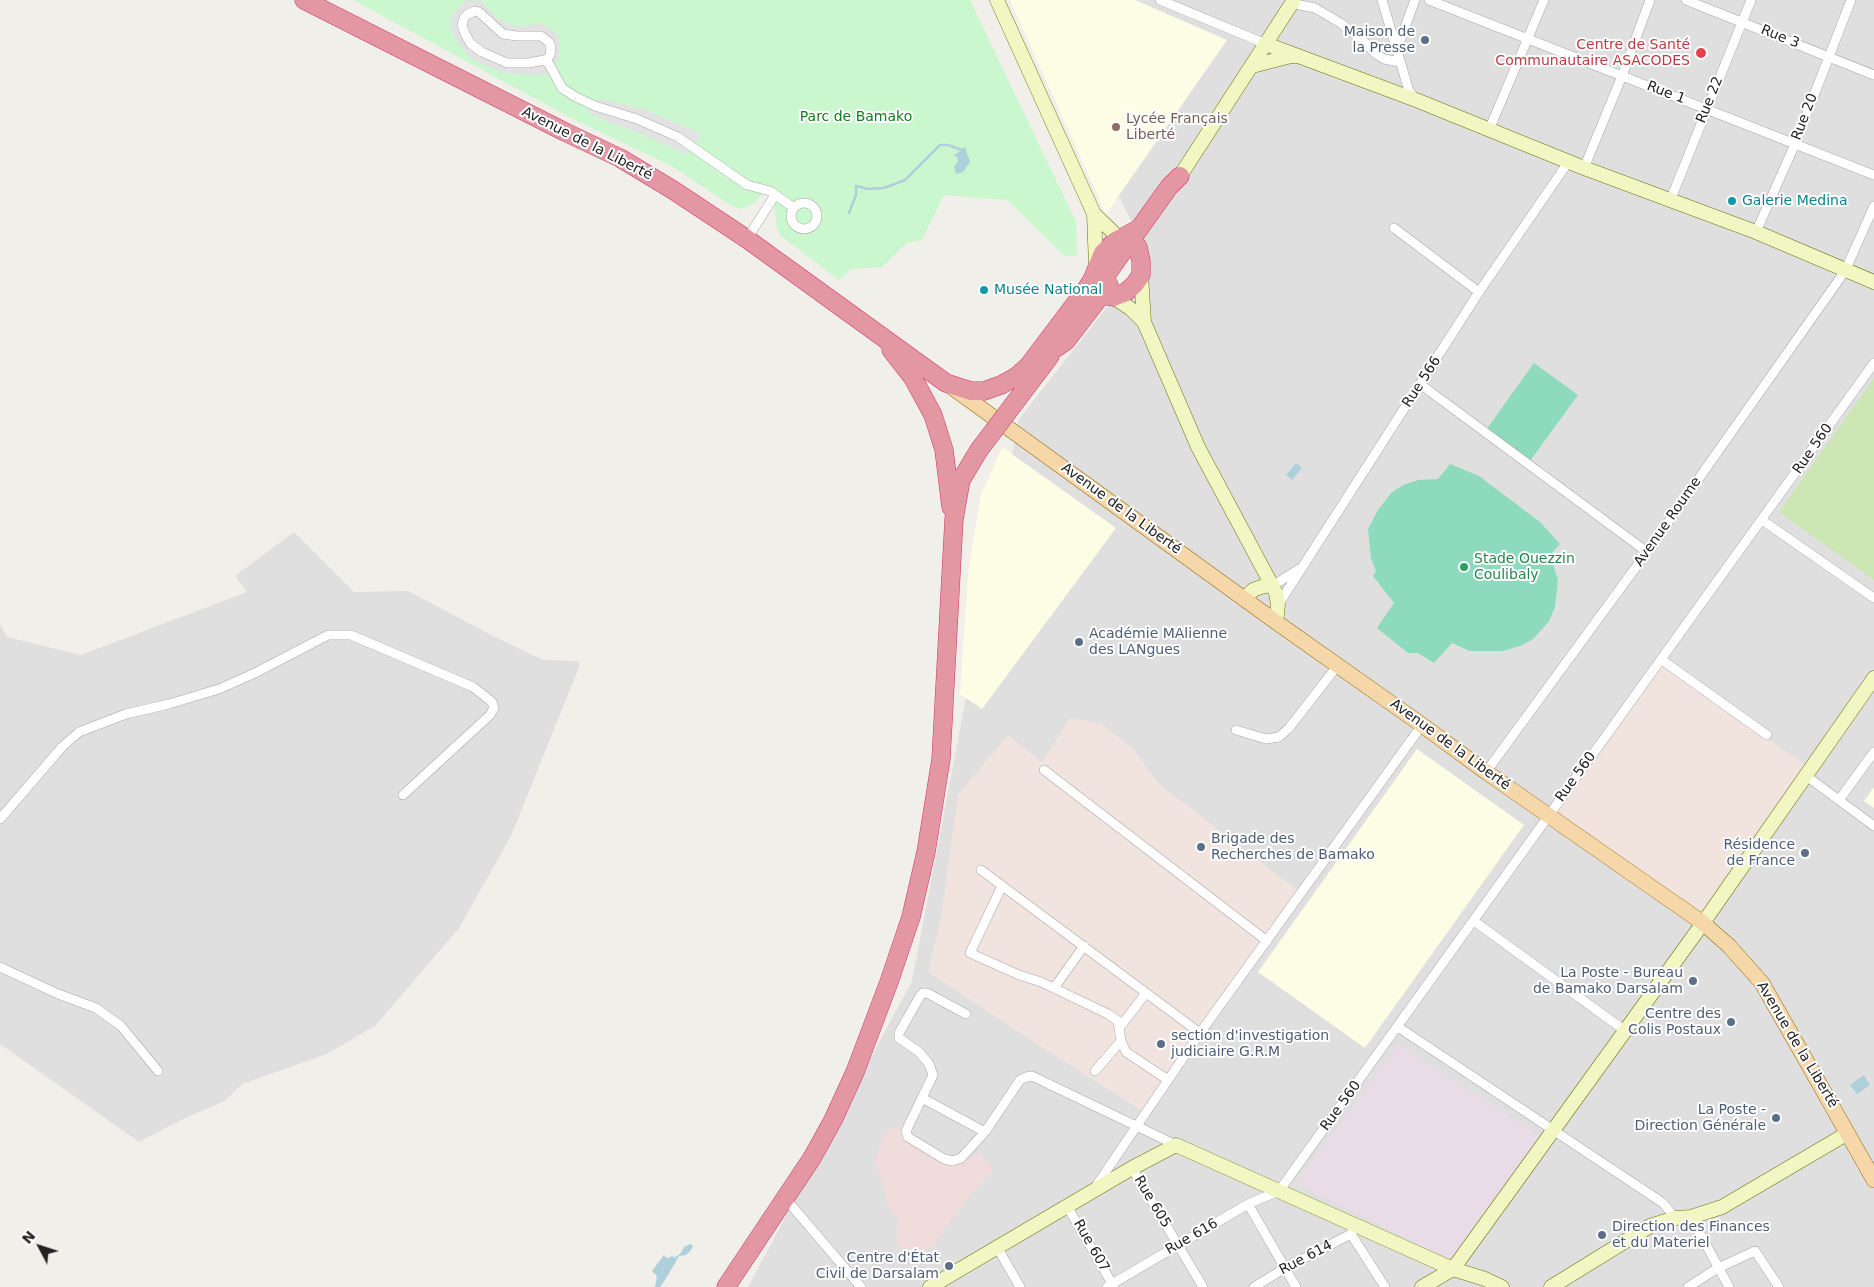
<!DOCTYPE html>
<html>
<head>
<meta charset="utf-8">
<style>
  body { margin:0 }
  #map { position:relative; width:1874px; height:1287px; overflow:hidden; background:#f1efe9; font-family:"DejaVu Sans",sans-serif }
  canvas { display:block }
  .north { position:absolute; left:15px; top:1222px; width:50px; height:50px; -webkit-text-stroke:4px #fff; paint-order:stroke; rotate:310deg; font-size:14px; font-weight:700; line-height:20px; text-align:center; color:#222 }
  .north::after { content:''; display:block; margin:auto; width:18px; height:22px; background:#222; clip-path:polygon(50% 0,100% 100%,50% 72%,0 100%) }
</style>
</head>
<body>
<div id="map">
<canvas width="1874" height="1287"></canvas>
<div class="north">N</div>
</div>
<script>
const ctx = document.querySelector('canvas').getContext('2d');
ctx.lineJoin = 'round';
function fill(path, color) { ctx.fillStyle = color; ctx.fill(path, 'evenodd'); }
const poly = rows => new Path2D(rows.map(r => 'M' + r).join(''));
function strokePath(path, color, width, dash) { ctx.strokeStyle = color; ctx.lineWidth = width; ctx.lineCap = dash ? 'butt' : 'round'; ctx.setLineDash(dash || []); ctx.stroke(path); }
function drawText(font, color, halo, rows, align = 'center') {
  ctx.font = font + ' "DejaVu Sans",sans-serif'; ctx.lineWidth = 4; ctx.setLineDash([]); ctx.textBaseline = 'middle'; ctx.strokeStyle = halo; ctx.fillStyle = color; for (const [text, x, y, turn = 0] of rows) {
    ctx.save(); ctx.translate(x, y); ctx.rotate((+turn || 0) * Math.PI / 180); ctx.textAlign = isNaN(turn) ? turn : align; if (halo) ctx.strokeText(text, 0, 0); ctx.fillText(text, 0, 0); ctx.restore();
  }
}
fill(poly([
  [1022,0,1874,0,1874,1287,748,1287,912,981,1019,419,1148,255],
  [294,532,354,592,408,591,495,637,543,660,579,661,579,667,511,836,459,928,376,1025,327,1054,242,1084,225,1101,183,1119,139,1142,0,1044,0,624,7,637,81,655,247,592,235,576]
]), '#e0dfdf');
fill(poly([
  [899,1125,911,1145,933,1156,953,1165,979,1153,993,1169,953,1218,943,1233,924,1254,910,1259,897,1242,897,1219,887,1205,883,1186,875,1161,883,1135]
]), '#f0dcda');
fill(poly([
  [1398,1045,1539,1136,1452,1261,1296,1183]
]), '#eadce7');
fill(poly([
  [1010,0,1135,0,1227,40,1106,214],
  [1002,447,1116,528,982,709,960,694,968,574,981,495],
  [1417,749,1524,825,1365,1048,1258,972],
  [1874,787,1874,808,1864,801]
]), '#fdfde6');
fill(poly([
  [1659,664,1810,768,1703,923,1549,815],
  [1070,718,1101,723,1133,749,1159,784,1301,893,1144,1112,1029,1039,928,972,941,916,958,795,1008,735,1042,762]
]), '#f1e4de');
fill(poly([
  [1874,378,1874,580,1779,512]
]), '#cce7b3');
fill(poly([
  [353,0,970,0,1076,222,1077,255,1066,257,1007,200,944,195,922,240,909,242,904,245,882,267,851,269,839,280,781,236,777,228,774,200,764,193,751,205,744,208,739,209,729,204,673,167,573,119]
]), '#cbf7cf');
fill(poly([
  [1534,363,1578,395,1530,461,1486,430],
  [1450,464,1479,476,1540,522,1560,544,1550,555,1558,580,1555,607,1549,621,1533,639,1520,646,1503,651,1470,651,1452,643,1434,663,1418,653,1408,653,1377,628,1394,603,1373,576,1376,571,1371,558,1368,529,1378,510,1391,493,1403,485,1418,480,1438,479]
]), '#8ddabe');
fill(poly([
  [466,0,481,1,496,17,507,24,519,26,541,24,548,27,558,36,560,47,559,57,553,68,546,73,538,75,503,73,477,62,466,53,458,43,450,28,450,17],
  [599,99,644,109,695,131,701,136,686,154,644,135,599,118,589,112,589,107,593,102]
]), '#e2e2e2');
fill(poly([
  [965,147,970,162,963,172,956,174,954,166,958,162,957,157,953,156],
  [1296,463,1302,468,1292,480,1286,475],
  [1864,1075,1870,1085,1857,1094,1850,1085],
  [690,1244,693,1246,691,1250,686,1255,679,1256,665,1280,660,1287,655,1287,657,1276,652,1271,664,1255,667,1258,673,1256,674,1258,680,1254,684,1247]
]), '#add0db');
strokePath(poly([
  [849,213,856,195,856,186,868,189,884,188,905,180,940,145,948,145,962,150]
]), '#add0db', 2.5);
const street = poly([
  [1160,0,1266,44],
  [1382,0,1409,91,1416,100],
  [1429,0,1874,175],
  [1686,0,1874,75],
  [1291,3,1315,8,1342,24,1365,43,1376,54,1384,59,1400,62],
  [1397,49,1415,0],
  [546,61,550,55,551,47,549,42,541,36,517,36,503,34,479,12,475,11,468,14,464,18,462,25,465,34,471,44,482,52,507,63,529,63,544,60,549,64,562,88,574,96,595,106,637,119,678,137,747,185,770,191,794,208],
  [1489,130,1544,0],
  [1584,168,1622,76,1650,0],
  [1670,201,1751,0],
  '791 216a13 13 0 1 1 26 0a13 13 0 1 1-26 0Z',
  [1394,228,1479,292],
  [1756,232,1795,144,1851,0],
  [747,239,775,195],
  [1420,384,1647,552],
  [1762,520,1874,598],
  [1271,585,1277,583,1299,569],
  [1278,605,1479,292,1569,161],
  [1662,660,1767,735],
  [1236,730,1266,739,1279,737,1289,728,1338,665],
  [1044,770,1267,941],
  [1486,772,1647,552,1845,271,1874,206],
  [1805,775,1874,826],
  [1839,800,1874,752],
  [0,819,62,747,79,732,126,714,169,704,219,689,255,673,328,635,351,635,473,687,492,702,494,708,490,715,403,795],
  [981,870,1200,1033],
  [1002,886,970,953,1019,975,1041,982,1108,1014,1118,1021,1121,1041,1126,1052,1168,1080],
  [1474,921,1624,1030],
  [0,967,58,994,96,1008,121,1026,158,1071],
  [1054,988,1084,946],
  [966,1014,927,993,923,993,920,996,899,1033,899,1038,919,1052,929,1064,933,1075,906,1131,908,1137,944,1159,953,1161,961,1158,985,1132,1020,1080,1026,1077,1032,1076,1176,1145],
  [1120,1027,1146,993],
  [1398,1027,1663,1203,1675,1218],
  [1095,1071,1121,1041],
  [922,1098,985,1132],
  [1132,1168,1203,1287],
  [1096,1186,1200,1033,1422,725],
  [785,1198,861,1287],
  [1248,1204,1296,1287],
  [1067,1206,1114,1287],
  [1691,1217,1729,1287],
  [1351,1234,1385,1287],
  [997,1247,1020,1287],
  [1107,1287,1248,1204,1279,1191,1874,363],
  [1254,1287,1285,1268,1351,1234,1354,1225],
  [1688,1287,1718,1268,1755,1251,1779,1287]
]);
const secondary = poly([
  [997,0,1094,214,1120,239],
  [1266,44,1416,100,1584,168,1756,232,1874,282],
  [1252,66,1291,56,1297,56],
  [1180,176,1294,0],
  [1094,214,1096,266],
  [1141,275,1144,322,1198,447,1276,593,1278,605,1276,622],
  [1113,297,1131,309,1144,322],
  [1245,598,1253,590,1261,587,1271,585],
  [930,1287,1132,1168,1176,1145,1453,1269,1485,1279,1502,1287],
  [1422,1287,1453,1269,1703,923,1874,678],
  [1551,1287,1650,1226,1675,1218,1691,1217,1722,1207,1848,1133]
]);
const primary = poly([
  [953,388,1276,622,1422,725,1486,772,1703,923,1729,946,1762,983,1874,1180]
]);
const highway = poly([
  [304,0,565,132,620,158,673,190,747,239,946,383,971,391,984,391,1001,385,1017,376,1029,365,1084,292,1092,280,1103,253,1114,242,1140,228],
  [1094,292,1169,187,1180,176],
  [1102,295,1113,297,1126,292,1134,285,1141,275,1141,261,1138,247,1133,241,1120,239],
  [1056,348,1066,341,1109,285],
  [891,350,913,378,933,415,944,450,951,507],
  [1013,405,1050,356],
  [726,1287,812,1158,833,1120,855,1072,889,982,911,917,926,852,941,759,954,519,961,480,979,450]
]);
strokePath(street, '#a6a6a6', 10);
strokePath(secondary, '#67750d', 15);
strokePath(primary, '#956b0a', 16);
strokePath(highway, '#d13566', 19);
strokePath(street, '#fff', 9);
strokePath(secondary, '#f2f6c2', 14);
strokePath(primary, '#f6d7a9', 15);
strokePath(highway, '#e297a3', 18);
const highwayBridge = poly([
  [979,450,1013,405]
]);
strokePath(highwayBridge, '#d13566', 19, []);
strokePath(highwayBridge, '#e297a3', 18);
for (const [x, y, r, color] of [
  [1425,40,5,"#5c6f8a"],
  [1701,53,6,"#e0444e"],
  [1116,127,5,"#8d6e63"],
  [1732,201,5,"#0f9aa8"],
  [984,290,5,"#0f9aa8"],
  [1464,567,5,"#2e9e5b"],
  [1079,642,5,"#5c6f8a"],
  [1201,847,5,"#5c6f8a"],
  [1805,853,5,"#5c6f8a"],
  [1693,981,5,"#5c6f8a"],
  [1731,1022,5,"#5c6f8a"],
  [1161,1044,5,"#5c6f8a"],
  [1776,1118,5,"#5c6f8a"],
  [1602,1235,5,"#5c6f8a"],
  [949,1266,5,"#5c6f8a"]
]) { const dot = new Path2D(); dot.arc(x, y, r, 0, 2 * Math.PI); ctx.fillStyle = color; ctx.fill(dot); strokePath(dot, '#fff', 2); }
drawText('14px', '#4e5e75', '#fff', [
  ["Maison de",1415,32],
  ["la Presse",1415,48],
  ["Académie MAlienne",1089,634,"left"],
  ["des LANgues",1089,650,"left"],
  ["Brigade des",1211,839,"left"],
  ["Recherches de Bamako",1211,855,"left"],
  ["Résidence",1795,845],
  ["de France",1795,861],
  ["La Poste - Bureau",1683,973],
  ["de Bamako Darsalam",1683,989],
  ["Centre des",1721,1014],
  ["Colis Postaux",1721,1030],
  ["section d'investigation",1171,1036,"left"],
  ["judiciaire G.R.M",1171,1052,"left"],
  ["La Poste -",1766,1110],
  ["Direction Générale",1766,1126],
  ["Direction des Finances",1612,1227,"left"],
  ["et du Materiel",1612,1243,"left"],
  ["Centre d'État",939,1258],
  ["Civil de Darsalam",939,1274]
], 'right');
drawText('14px', '#222', '#fff', [
  ["Rue 3",1780,37,22],
  ["Rue 1",1666,93,21],
  ["Rue 22",1710,100,-68],
  ["Rue 20",1805,117,-69],
  ["Avenue de la Liberté",587,144,27],
  ["Rue 566",1422,382,-57],
  ["Rue 560",1813,449,-55],
  ["Avenue de la Liberté",1121,509,36],
  ["Avenue Roume",1668,522,-55],
  ["Avenue de la Liberté",1450,745,36],
  ["Rue 560",1576,777,-54],
  ["Avenue de la Liberté",1797,1045,59],
  ["Rue 560",1341,1106,-54],
  ["Rue 605",1152,1202,59],
  ["Rue 616",1192,1237,-30],
  ["Rue 607",1091,1246,60],
  ["Rue 614",1306,1258,-28]
]);
drawText('14px', '#be3a42', '#fff', [
  ["Centre de Santé",1690,45],
  ["Communautaire ASACODES",1690,61]
], 'right');
drawText('14px', '#147c1f', '#fff', [
  ["Parc de Bamako",856,117]
]);
drawText('14px', '#785e54', '#fff', [
  ["Lycée Français",1126,119],
  ["Liberté",1126,135]
], 'left');
drawText('14px', '#0d838f', '#fff', [
  ["Galerie Medina",1742,201],
  ["Musée National",994,290]
], 'left');
drawText('14px', '#27864d', '#fff', [
  ["Stade Ouezzin",1474,559],
  ["Coulibaly",1474,575]
], 'left');
</script>
</body>
</html>
